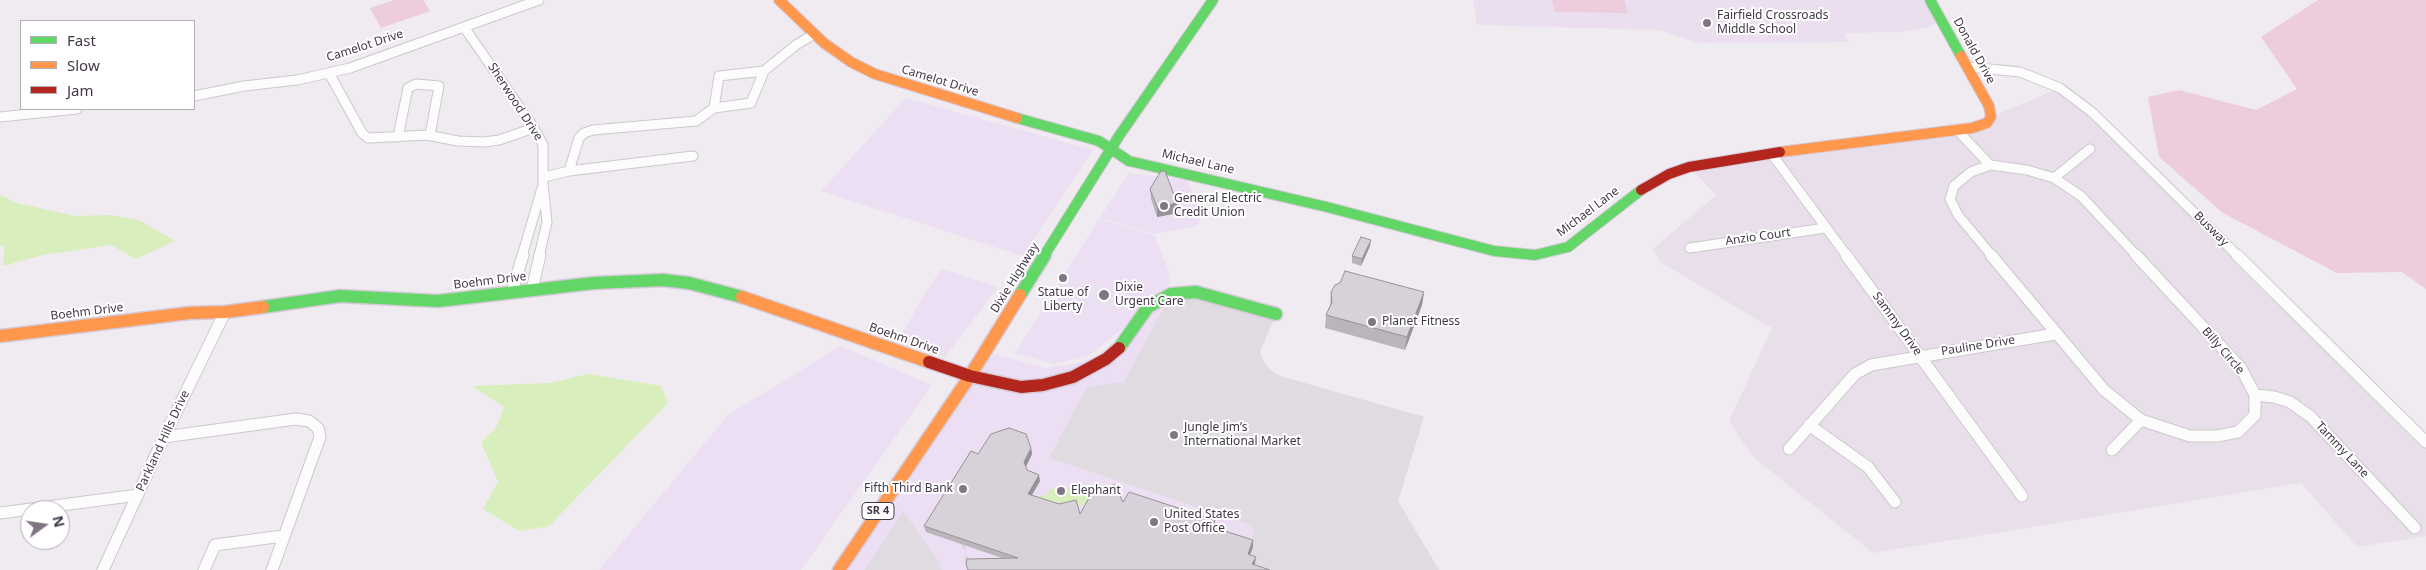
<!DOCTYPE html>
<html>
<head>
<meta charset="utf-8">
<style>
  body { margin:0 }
  #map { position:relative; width:2426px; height:570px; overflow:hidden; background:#f0ebf1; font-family:"Noto Sans",sans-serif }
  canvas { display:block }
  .legend { position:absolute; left:20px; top:20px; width:175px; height:90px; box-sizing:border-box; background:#fff; border:1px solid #b3afb5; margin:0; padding:6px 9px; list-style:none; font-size:15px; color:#423747 }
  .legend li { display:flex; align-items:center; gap:10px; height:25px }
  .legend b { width:25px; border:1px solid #b3afb5 }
  .north { position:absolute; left:20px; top:500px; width:50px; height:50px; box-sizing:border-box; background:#fff; border:1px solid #b3afb5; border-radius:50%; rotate:76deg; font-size:14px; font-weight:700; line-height:20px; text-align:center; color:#423747 }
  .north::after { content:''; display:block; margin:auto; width:18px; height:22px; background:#7f7682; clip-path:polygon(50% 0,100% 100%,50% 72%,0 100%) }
</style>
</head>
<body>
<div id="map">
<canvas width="2426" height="570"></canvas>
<ul class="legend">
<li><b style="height:6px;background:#63d668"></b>Fast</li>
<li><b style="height:6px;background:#ff974d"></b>Slow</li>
<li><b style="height:6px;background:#b3261e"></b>Jam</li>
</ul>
<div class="north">N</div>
</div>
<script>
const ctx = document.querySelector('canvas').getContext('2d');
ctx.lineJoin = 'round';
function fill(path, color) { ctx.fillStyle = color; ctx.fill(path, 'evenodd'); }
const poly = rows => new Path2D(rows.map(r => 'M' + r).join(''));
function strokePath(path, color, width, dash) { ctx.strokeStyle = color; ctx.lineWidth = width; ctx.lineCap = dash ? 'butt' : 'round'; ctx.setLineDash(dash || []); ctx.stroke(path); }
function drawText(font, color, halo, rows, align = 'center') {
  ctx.font = font + ' "Noto Sans",sans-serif'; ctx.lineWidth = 4; ctx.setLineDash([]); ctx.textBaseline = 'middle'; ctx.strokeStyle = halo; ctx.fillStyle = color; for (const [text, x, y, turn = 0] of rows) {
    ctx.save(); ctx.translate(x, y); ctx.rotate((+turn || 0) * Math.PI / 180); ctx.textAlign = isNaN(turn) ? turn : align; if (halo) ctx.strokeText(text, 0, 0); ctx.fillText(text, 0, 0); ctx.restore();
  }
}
fill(poly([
  [2060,88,2075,98,2426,442,2426,536,2357,547,2301,483,1873,553,1752,456,1729,421,1772,328,1660,262,1653,249,1716,195,1689,167,1972,128,1991,117]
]), '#e8dfeb');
fill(poly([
  [906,98,1093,150,1023,256,821,191],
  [1129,173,1187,180,1203,213,1197,226,1155,234,1100,218],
  [1099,219,1154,235,1168,269,1170,283,1119,332,1089,355,1054,364,1015,353],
  [941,269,998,287,945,357,897,343,925,293],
  [1156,300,1276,314,1260,352,1264,362,1270,370,1280,376,1424,417,1398,501,1439,570,839,570,986,352,1045,368,1106,359],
  [841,346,932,385,801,570,599,570,728,415]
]), '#ecdef3');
fill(poly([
  [1473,0,1930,0,1942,21,1929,27,1903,32,1844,33,1849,42,1698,43,1659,30,1477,25]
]), '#ebdeef');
fill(poly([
  [1095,283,1123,291,1112,308,1085,300]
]), '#e8e3f3');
fill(poly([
  [394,0,423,0,430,11,381,28,370,8],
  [1552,0,1624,0,1628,13,1555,12],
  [2318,0,2426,0,2426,289,2402,272,2337,273,2223,213,2159,157,2148,97,2179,90,2256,110,2297,89,2261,37]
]), '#ecccdd');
fill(poly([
  [1182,292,1276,314,1260,352,1264,362,1270,370,1280,376,1424,417,1398,501,1439,570,1252,570,1248,560,1253,547,1253,526,1049,458,1087,387,1124,382,1171,294],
  [903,511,940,563,941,570,865,570]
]), '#dfdbe0');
fill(poly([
  [0,195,17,203,75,216,108,215,139,220,175,241,136,259,111,245,43,255,3,266,4,247,0,246],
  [588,374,661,386,668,403,549,526,519,531,483,509,498,482,481,442,496,428,504,407,472,386,550,383],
  [1062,487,1089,495,1086,504,1077,506,1036,498,1047,494,1051,489]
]), '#d8eebc');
const streetFar1 = poly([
  [464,27,534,128,543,145,543,185,547,222,539,256],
  [1969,67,2020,72,2060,88,2093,113,2238,256],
  [764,71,796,45,814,34],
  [764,71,751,103,714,108,719,76,764,71],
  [329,73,362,133,368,138,427,135,458,141,484,142,499,140,534,128],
  [194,96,244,86,297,80,350,68,539,0],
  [0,117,77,109],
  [1956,129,1990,165],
  [398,137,408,88,416,84,439,86,430,135],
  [1771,153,1847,256],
  [569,171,579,138,584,133,593,130,696,121,714,108],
  [544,177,569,171,693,156],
  [2054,178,2090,149],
  [1690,248,1825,228],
  [522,256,542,188],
  [1992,256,1958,215,1950,199,1954,186,1971,172,1990,165,2027,170,2054,178,2081,196,2137,256]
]);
const street = poly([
  [1846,255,2022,496],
  [1991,255,2104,390,2141,420,2190,436,2217,436,2238,432,2255,415,2255,395,2241,368,2136,255],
  [2237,255,2426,442],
  [532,290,540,255],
  [512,292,523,255],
  [2255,395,2274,397,2290,402,2311,417,2415,528],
  [1809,425,1868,467,1895,502],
  [164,437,296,419,309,421,318,428,320,437,272,570],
  [1789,449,1855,374,1871,365,2055,334],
  [2112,450,2141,420],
  [0,513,138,495],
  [103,570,164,437,225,312],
  [204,570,215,545,283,536]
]);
const fastFar1 = poly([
  [1930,0,1961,56],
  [1017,118,1099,141,1129,161,1327,207,1494,251,1535,255,1568,247,1641,190],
  [1044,256,1119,136,1213,0]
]);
const fast = poly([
  [1020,295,1045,255],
  [263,307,340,296,438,301,594,283,663,280,689,283,742,297],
  [1119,348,1148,307,1171,294,1196,292,1276,314]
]);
const slowFar1 = poly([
  [779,0,824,43,851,62,875,74,1017,118],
  [1780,152,1972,128,1987,123,1991,117,1989,106,1961,56]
]);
const slow = poly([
  [742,297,929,362],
  [0,336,189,313,225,312,263,307],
  [839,570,970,376,1020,295]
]);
const jamFar1 = poly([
  [1641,190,1669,174,1689,167,1780,152]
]);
const jam = poly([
  [929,362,970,376,1021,387,1043,385,1073,377,1106,359,1119,348]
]);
strokePath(streetFar1, '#ccc7cd', 11);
strokePath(street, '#ccc7cd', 13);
strokePath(fastFar1, '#d6cad9', 12);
strokePath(fast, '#d6cad9', 15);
strokePath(slowFar1, '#d6cad9', 12);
strokePath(slow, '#d6cad9', 15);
strokePath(jamFar1, '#d6cad9', 12);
strokePath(jam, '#d6cad9', 15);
strokePath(streetFar1, '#fdfcfd', 9);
strokePath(street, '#fdfcfd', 11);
strokePath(fastFar1, '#63d668', 10);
strokePath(fast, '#63d668', 12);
strokePath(slowFar1, '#ff974d', 10);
strokePath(slow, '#ff974d', 12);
strokePath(jamFar1, '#b3261e', 10);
strokePath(jam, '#b3261e', 12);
strokePath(poly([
  [962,543,966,552,967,570]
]), '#d9d8d9', 3, [7, 7]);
fill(poly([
  [1150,189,1178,213,1157,217,1151,199],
  [1370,246,1361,266,1352,263,1352,256],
  [1331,292,1424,292,1422,305,1405,350,1325,328,1326,315,1330,306],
  [1031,448,1032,454,1026,467,1027,470,1040,481,1032,495,1080,514,1123,502,1215,520,1215,528,1253,540,1253,547,1250,554,1255,563,1255,565,1002,558,926,532,924,526,978,454]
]), '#b9b5bb');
fill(poly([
  [1177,203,1178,213,1157,217,1157,207],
  [1371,240,1370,246,1361,266,1362,259],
  [1424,292,1422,305,1405,350,1407,337],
  [1031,448,1032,454,1025,468,1024,462],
  [1039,475,1040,481,1029,500,1028,494],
  [1253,540,1253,547,1248,560,1248,554],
  [1256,557,1255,563,1252,570,1252,564]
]), '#969398');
const building = poly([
  [1161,171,1165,171,1177,203,1157,207,1150,189,1161,171],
  [1361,237,1371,240,1362,259,1352,256,1361,237],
  [1345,271,1424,292,1407,337,1326,315,1332,302,1331,292,1335,285,1340,283,1345,271],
  [1009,428,1026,434,1031,448,1024,462,1027,470,1039,475,1028,494,1059,504,1076,500,1080,514,1094,489,1110,494,1114,484,1123,502,1129,492,1215,520,1212,527,1253,540,1248,554,1256,557,1252,564,1270,570,968,570,966,564,967,559,1018,558,924,526,971,451,978,454,991,434,1009,428]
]);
fill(building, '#d7d2d9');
strokePath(building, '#969398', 1);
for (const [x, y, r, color] of [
  [1707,23,5,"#7f7682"],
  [1164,206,5,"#7f7682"],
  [1063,278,5,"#7f7682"],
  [1104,295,6,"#7f7682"],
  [1372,322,5,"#7f7682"],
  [1174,435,5,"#7f7682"],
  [963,489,5,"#7f7682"],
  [1061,491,5,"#7f7682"],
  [1154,522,5,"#7f7682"]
]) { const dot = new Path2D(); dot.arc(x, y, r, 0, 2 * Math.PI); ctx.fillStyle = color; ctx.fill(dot); strokePath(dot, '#fff', 2); }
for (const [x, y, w] of [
  [878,511,32]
]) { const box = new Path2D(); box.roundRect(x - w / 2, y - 8.5, w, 17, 4); ctx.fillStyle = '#fff'; ctx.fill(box); strokePath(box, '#423747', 1); }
drawText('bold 11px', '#423747', null, [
  ["SR 4",878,511]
]);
drawText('12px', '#423747', '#fff', [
  ["Fairfield Crossroads",1717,16],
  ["Middle School",1717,30],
  ["General Electric",1174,199],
  ["Credit Union",1174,213],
  ["Dixie",1115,288],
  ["Urgent Care",1115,302],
  ["Statue of",1063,293,"center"],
  ["Liberty",1063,307,"center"],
  ["Planet Fitness",1382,322],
  ["Jungle Jim’s",1184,428],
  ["International Market",1184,442],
  ["Fifth Third Bank",953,489,"right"],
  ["Elephant",1071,491],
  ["United States",1164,515],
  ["Post Office",1164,529]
], 'left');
drawText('12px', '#423747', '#fff', [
  ["Camelot Drive",365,46,-18],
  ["Donald Drive",1974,51,61],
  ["Camelot Drive",940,81,17],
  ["Sherwood Drive",515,102,57],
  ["Michael Lane",1198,162,13],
  ["Michael Lane",1588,212,-37],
  ["Busway",2211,229,45],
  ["Anzio Court",1758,237,-8],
  ["Dixie Highway",1015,278,-58],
  ["Boehm Drive",490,281,-7],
  ["Boehm Drive",87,312,-7],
  ["Sammy Drive",1897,324,54],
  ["Boehm Drive",904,339,19],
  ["Pauline Drive",1978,346,-9],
  ["Billy Circle",2223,351,49],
  ["Parkland Hills Drive",163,441,-65],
  ["Tammy Lane",2342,450,47]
]);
</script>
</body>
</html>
